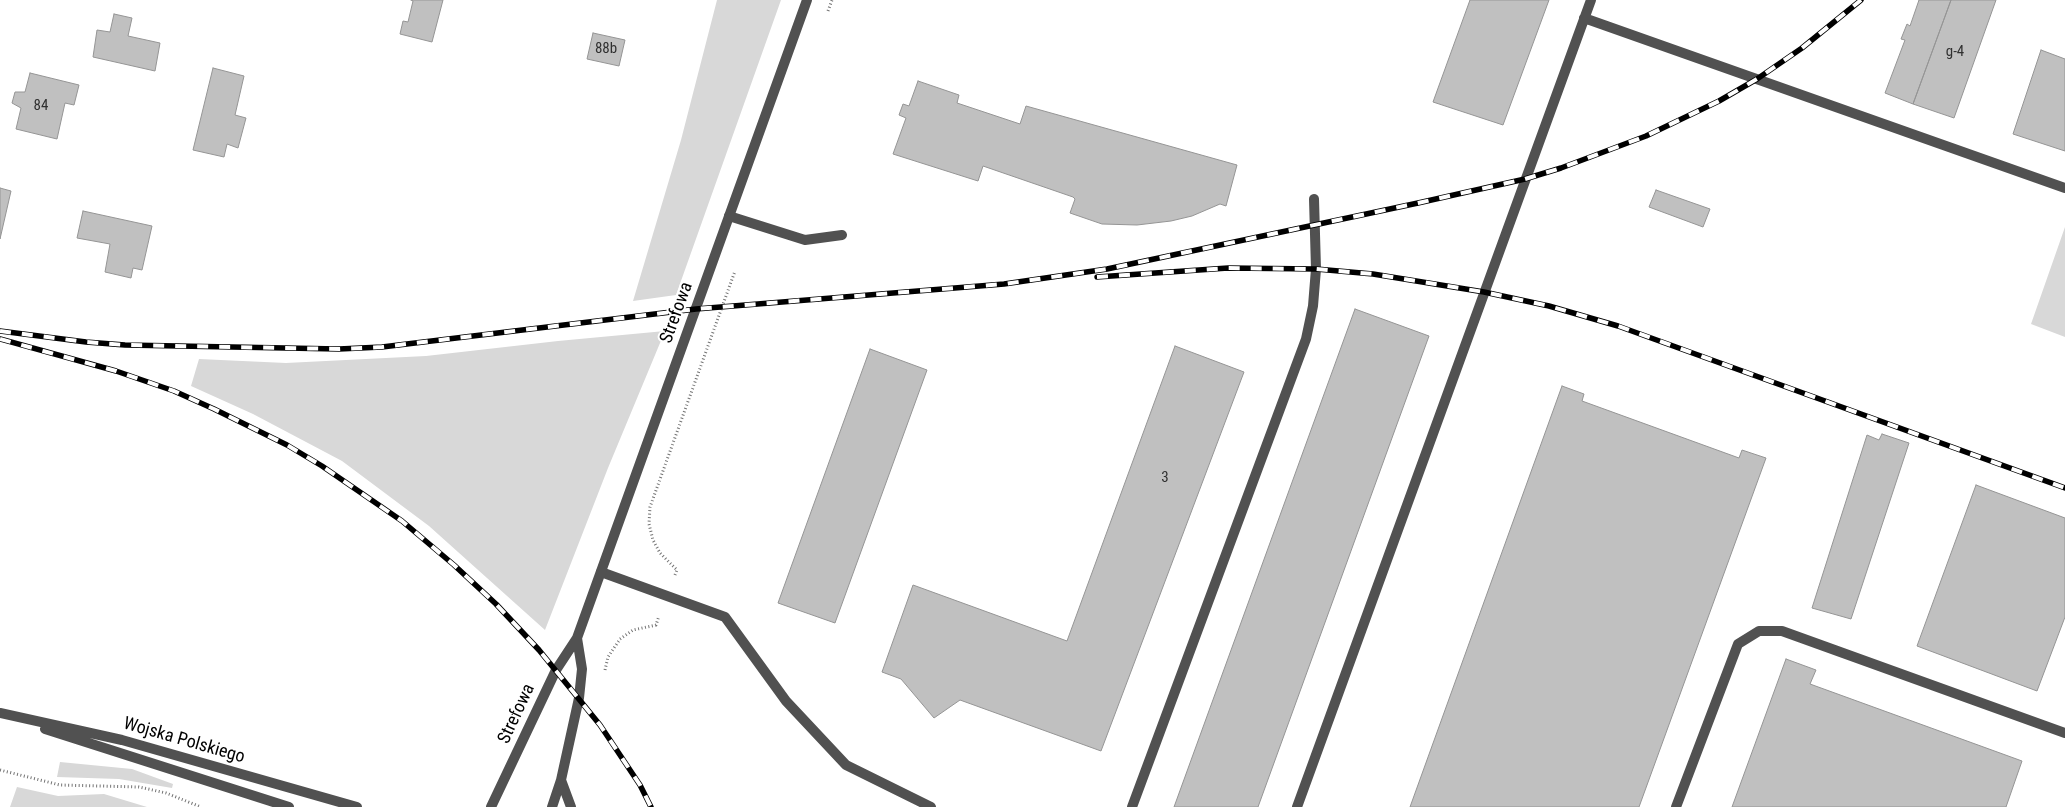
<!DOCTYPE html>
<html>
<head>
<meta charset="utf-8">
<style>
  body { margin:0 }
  canvas { display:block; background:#fff }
</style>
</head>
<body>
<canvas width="2065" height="807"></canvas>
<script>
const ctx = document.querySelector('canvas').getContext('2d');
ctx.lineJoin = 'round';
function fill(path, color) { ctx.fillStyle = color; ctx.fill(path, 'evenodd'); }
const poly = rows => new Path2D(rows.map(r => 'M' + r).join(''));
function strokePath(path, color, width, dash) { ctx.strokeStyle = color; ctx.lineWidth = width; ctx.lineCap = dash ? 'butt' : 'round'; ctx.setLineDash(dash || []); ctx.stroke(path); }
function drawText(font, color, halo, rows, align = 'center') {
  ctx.font = font + ' "Roboto Condensed",sans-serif'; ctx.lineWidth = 4; ctx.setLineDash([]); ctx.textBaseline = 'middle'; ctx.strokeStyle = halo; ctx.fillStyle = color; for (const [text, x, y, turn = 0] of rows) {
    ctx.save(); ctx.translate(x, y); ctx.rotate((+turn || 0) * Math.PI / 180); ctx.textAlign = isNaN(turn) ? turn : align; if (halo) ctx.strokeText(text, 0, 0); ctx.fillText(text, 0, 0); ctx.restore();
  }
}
fill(poly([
  [717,0,781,0,676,295,633,301,681,140],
  [2065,227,2065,337,2031,324],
  [665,331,608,468,545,630,429,526,342,461,253,414,191,386,199,359,286,363,426,356,558,341],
  [60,762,132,769,173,784,172,788,119,779,57,777],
  [17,787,58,796,104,794,147,807,10,807]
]), '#d8d8d8');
const building = poly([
  [411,0,443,0,432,42,400,34,403,21,408,22,413,1,411,0],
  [1470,0,1549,0,1503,125,1433,102,1470,0],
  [1919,0,1951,0,1913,104,1885,93,1905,40,1901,39,1907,24,1910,26,1919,0],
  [1951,0,1996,0,1954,118,1913,104,1951,0],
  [114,14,132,18,128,36,160,43,155,71,93,57,97,30,110,32,114,14],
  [593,33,625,40,619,66,587,59,593,33],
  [2041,50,2065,59,2065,151,2013,134,2041,50],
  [213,68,244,76,235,115,246,118,238,148,227,144,224,157,193,150,213,68],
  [30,73,79,85,74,105,65,103,57,139,16,129,21,108,12,103,15,92,25,92,30,73],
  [918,81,959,95,957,103,1020,124,1026,106,1237,165,1226,206,1220,204,1192,216,1171,221,1137,225,1102,224,1070,213,1075,199,1073,197,983,166,978,181,893,154,906,118,899,115,903,104,909,106,918,81],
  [0,188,11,191,0,239,0,188],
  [1656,190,1710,209,1703,227,1649,207,1656,190],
  [83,211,152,226,142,270,133,268,131,278,105,272,110,244,77,238,83,211],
  [1355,309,1429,336,1258,807,1174,807,1355,309],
  [1175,346,1244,372,1101,751,960,700,934,718,901,679,882,672,913,585,1067,641,1175,346],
  [870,349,927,370,835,623,778,603,870,349],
  [1562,386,1584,394,1582,401,1739,458,1742,450,1766,458,1639,807,1410,807,1562,386],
  [1882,434,1909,443,1851,619,1812,608,1867,435,1879,440,1882,434],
  [1976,485,2065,518,2065,617,2037,691,1917,646,1976,485],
  [1786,659,1816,670,1810,684,2022,761,2006,807,1732,807,1786,659]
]);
fill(building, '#c0c0c0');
strokePath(building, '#959595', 1);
strokePath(poly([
  [828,11,832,0],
  [675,575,677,570,660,553,653,540,649,524,650,507,735,271],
  [605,670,608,657,620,639,633,630,656,625,659,616],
  [0,770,60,785,139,787,166,793,201,807]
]), '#737373', 3, [1, 2.5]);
strokePath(poly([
  [1584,18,2065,188],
  [729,216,805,240,842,235],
  [601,572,725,617,786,701,846,765,931,807],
  [1132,807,1306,339,1313,306,1316,269,1314,199],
  [1297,807,1591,0],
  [1676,807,1738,644,1759,631,1782,631,2065,733]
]), '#515151', 10);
strokePath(poly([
  [561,780,571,807],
  [491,807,556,670,577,638,807,0],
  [552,807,561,780,579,698,582,669,577,638]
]), '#515151', 10);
strokePath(poly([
  [0,713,122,740,357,807],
  [45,729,289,807]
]), '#515151', 10);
const rail = poly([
  [1097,277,1228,268,1316,269,1373,274,1484,292,1549,306,1618,326,2065,488],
  [0,331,86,342,125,345,339,349,382,347,696,309,1004,284,1107,269,1418,203,1525,179,1561,168,1646,136,1719,101,1757,79,1802,48,1861,0],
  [0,339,116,371,174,391,214,409,287,445,322,466,402,521,454,565,496,604,539,650,600,725,640,785,651,807]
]);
strokePath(rail, '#000', 5.5);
strokePath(rail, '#fff', 4, [11]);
drawText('15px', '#303030', null, [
  ["88b",606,49],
  ["g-4",1955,52],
  ["84",41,106],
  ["3",1165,478]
]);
drawText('18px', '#000', '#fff', [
  ["Strefowa",677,313,-70],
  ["Strefowa",517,714,-65],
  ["Wojska Polskiego",184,741,16]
]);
</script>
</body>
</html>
